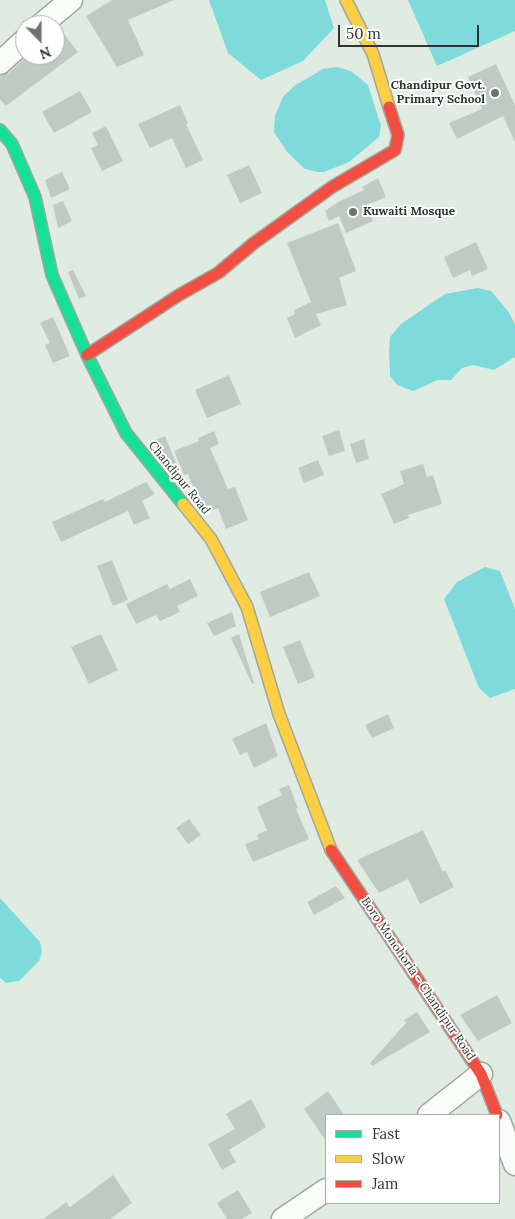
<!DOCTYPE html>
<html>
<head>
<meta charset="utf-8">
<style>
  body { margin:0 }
  #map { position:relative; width:515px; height:1219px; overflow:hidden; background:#e0ece1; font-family:Lora,serif }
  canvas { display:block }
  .legend { position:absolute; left:325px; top:1114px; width:175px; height:90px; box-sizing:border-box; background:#fff; border:1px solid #abaeab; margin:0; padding:6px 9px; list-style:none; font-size:15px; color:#2d352e }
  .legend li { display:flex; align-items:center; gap:10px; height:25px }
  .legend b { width:25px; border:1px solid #abaeab }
  .north { position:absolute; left:15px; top:15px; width:50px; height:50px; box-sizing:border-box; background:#fff; border:1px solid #abaeab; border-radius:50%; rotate:158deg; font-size:14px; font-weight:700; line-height:20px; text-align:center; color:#2d352e }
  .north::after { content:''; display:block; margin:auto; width:18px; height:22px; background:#6c756d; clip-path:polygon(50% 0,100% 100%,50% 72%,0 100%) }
  .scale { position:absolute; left:338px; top:25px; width:141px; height:22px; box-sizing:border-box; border:2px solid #2d352e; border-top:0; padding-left:6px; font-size:15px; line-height:18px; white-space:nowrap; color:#2d352e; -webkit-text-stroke:4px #fff; paint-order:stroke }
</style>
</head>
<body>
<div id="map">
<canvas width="515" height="1219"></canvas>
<ul class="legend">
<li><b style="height:6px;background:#16e098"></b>Fast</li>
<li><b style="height:6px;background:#ffcf43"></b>Slow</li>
<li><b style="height:6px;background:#f24e42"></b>Jam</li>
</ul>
<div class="north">N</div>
<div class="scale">50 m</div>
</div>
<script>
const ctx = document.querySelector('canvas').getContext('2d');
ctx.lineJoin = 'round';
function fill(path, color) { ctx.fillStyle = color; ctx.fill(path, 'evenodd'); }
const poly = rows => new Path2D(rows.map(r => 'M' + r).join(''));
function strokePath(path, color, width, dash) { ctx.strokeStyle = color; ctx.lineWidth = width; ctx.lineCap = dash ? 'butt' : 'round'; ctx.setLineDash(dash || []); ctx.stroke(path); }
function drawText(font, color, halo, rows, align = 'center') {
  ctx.font = font + ' Lora,serif'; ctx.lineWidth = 4; ctx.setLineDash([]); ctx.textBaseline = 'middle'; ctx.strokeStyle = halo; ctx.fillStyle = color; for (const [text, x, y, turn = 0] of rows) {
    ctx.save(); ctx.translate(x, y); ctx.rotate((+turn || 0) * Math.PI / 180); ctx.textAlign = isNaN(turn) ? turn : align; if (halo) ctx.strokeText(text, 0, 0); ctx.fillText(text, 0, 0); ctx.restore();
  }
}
fill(poly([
  [209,0,325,0,334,28,303,61,261,80,228,53],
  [408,0,515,0,515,31,437,66],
  [337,67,351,71,368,85,381,126,379,137,349,162,324,172,318,172,305,169,287,152,274,132,275,116,283,97,294,86,323,69],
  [478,288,491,291,508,311,515,324,515,357,494,370,473,365,462,368,451,380,438,380,413,391,397,385,390,376,389,353,390,337,401,324,445,294],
  [485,567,500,571,515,609,515,689,490,698,479,688,444,599,457,582],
  [0,898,40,942,42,952,39,961,19,981,6,983,0,978]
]), '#7edadb');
fill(poly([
  [112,0,174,0,128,20,144,55,117,67,86,16],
  [64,34,78,52,6,106,0,99,0,76,9,73,28,55,55,55,55,41],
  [496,64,515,105,515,142,503,116,457,139,449,123,482,109,468,77],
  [80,91,92,112,54,133,42,112],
  [180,105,188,123,186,124,203,160,186,168,172,138,150,148,138,124],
  [106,126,123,161,102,171,91,148,98,145,92,133],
  [249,165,262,193,240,203,227,175],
  [62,172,70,189,51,198,45,180],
  [378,178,386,197,366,205,373,221,346,233,339,216,329,221,325,211,338,202,364,190,362,187],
  [63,201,72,221,58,228,53,205],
  [338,223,356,271,339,278,347,305,316,314,321,325,295,338,287,318,295,314,294,310,311,302,287,243],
  [476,242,488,269,472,276,470,270,453,278,444,257],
  [73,270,86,296,79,299,68,272],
  [53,317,70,356,53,363,45,345,50,343,40,323],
  [229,375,241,404,207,418,195,390],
  [339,430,345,451,329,456,322,436],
  [214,431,219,444,210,448,228,489,235,487,248,520,226,529,218,508,209,512,198,498,188,474,184,475,174,451,199,441,198,438],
  [165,436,176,463,171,465,153,441],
  [364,439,369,459,356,463,350,444],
  [318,460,324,475,304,483,298,468],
  [423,464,427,477,433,475,442,504,408,515,409,518,394,524,381,494,404,484,400,471],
  [146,482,155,494,142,501,150,518,134,525,128,511,61,542,52,522,103,499,105,502],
  [112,560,128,600,113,606,97,566],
  [309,572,320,596,270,617,260,592],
  [190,579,198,596,177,606,180,612,160,621,156,615,136,624,126,604,167,584,170,589],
  [232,612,236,626,214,636,207,623],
  [101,634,118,670,89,684,71,647],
  [239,634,254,683,252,684,231,638],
  [300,640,315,677,298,684,283,647],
  [388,714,394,728,372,738,365,725],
  [266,723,278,756,254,768,247,752,240,755,232,739],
  [289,785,298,808,296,809,309,839,253,862,245,844,259,839,257,835,267,830,257,807,282,795,279,789],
  [189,819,201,835,188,844,176,828],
  [423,830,443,872,445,870,454,887,420,904,408,879,379,893,357,860],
  [336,886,345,898,314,915,307,902],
  [497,995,512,1023,478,1041,460,1015],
  [417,1012,430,1032,372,1066,370,1063,406,1023,404,1020],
  [328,1091,344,1115,326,1115,326,1141,304,1109],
  [251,1099,266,1127,229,1150,236,1162,222,1170,208,1144,235,1129,226,1114],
  [113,1175,132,1203,110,1219,43,1219,66,1202,70,1207],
  [238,1190,252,1213,242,1219,227,1219,217,1203]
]), '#c0cac4');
const street = poly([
  [41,25,71,0],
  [0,63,25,40],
  [429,1115,481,1074],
  [499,1121,515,1164],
  [283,1219,326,1190]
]);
const fast = poly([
  [0,130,12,144,35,197,52,275,87,355,126,433,183,504]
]);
const slow = poly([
  [346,0,373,54,389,107],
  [183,504,211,539,247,607,279,714,331,850]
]);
const jam = poly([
  [87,355,179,295,218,273,254,243,332,187,395,150,398,135,389,107],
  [331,850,481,1074,497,1115]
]);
strokePath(street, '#9da79e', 25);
strokePath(fast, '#9da79e', 14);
strokePath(slow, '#9da79e', 14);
strokePath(jam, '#9da79e', 14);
strokePath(street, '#fafcfa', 22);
strokePath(fast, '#16e098', 11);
strokePath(slow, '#ffcf43', 11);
strokePath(jam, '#f24e42', 11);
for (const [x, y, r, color] of [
  [495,93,5,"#6c756d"],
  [353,212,5,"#6c756d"]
]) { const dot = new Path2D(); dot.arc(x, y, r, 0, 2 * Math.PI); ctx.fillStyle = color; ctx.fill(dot); strokePath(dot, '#fff', 2); }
drawText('bold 12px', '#2d352e', '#fff', [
  ["Chandipur Govt.",485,86],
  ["Primary School",485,100],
  ["Kuwaiti Mosque",363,212,"left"]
], 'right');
drawText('12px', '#2d352e', '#fff', [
  ["Chandipur Road",179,478,51],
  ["Boro Monohoria - Chandipur Road",418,979,56]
]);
</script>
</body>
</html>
